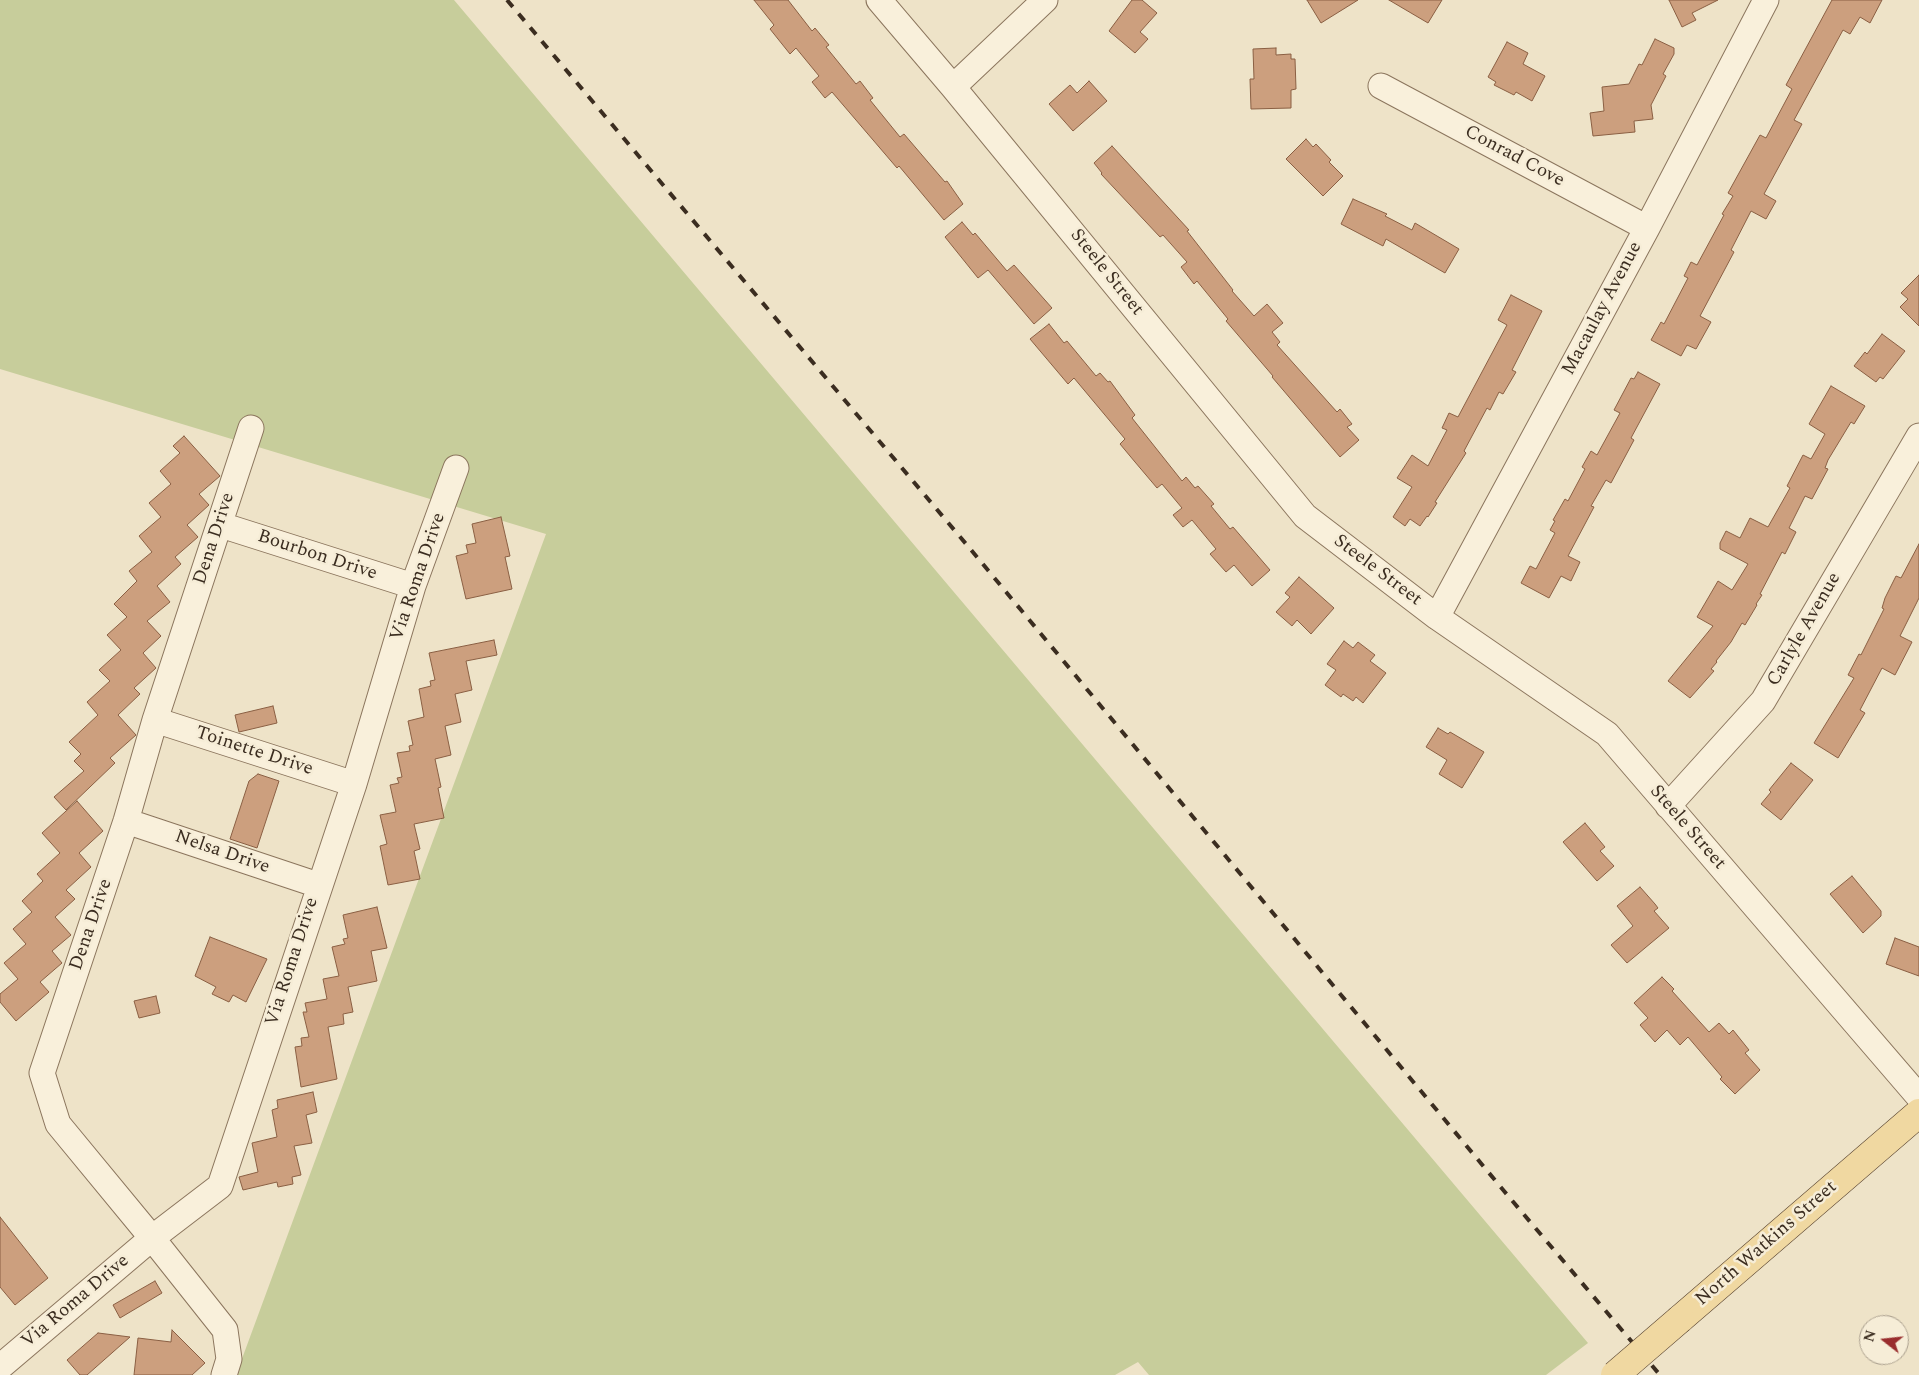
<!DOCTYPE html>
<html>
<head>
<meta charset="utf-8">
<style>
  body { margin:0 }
  #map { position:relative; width:1919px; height:1375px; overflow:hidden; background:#eee3c8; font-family:Spectral,serif }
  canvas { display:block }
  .north { position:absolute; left:1859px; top:1315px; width:50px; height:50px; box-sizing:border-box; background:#f6edd7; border:1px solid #aba08e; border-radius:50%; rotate:286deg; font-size:14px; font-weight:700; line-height:20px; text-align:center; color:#3b2d20 }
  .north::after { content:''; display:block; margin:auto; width:18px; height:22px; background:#992d2d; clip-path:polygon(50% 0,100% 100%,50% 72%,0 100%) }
</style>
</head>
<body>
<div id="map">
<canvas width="1919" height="1375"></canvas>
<div class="north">N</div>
</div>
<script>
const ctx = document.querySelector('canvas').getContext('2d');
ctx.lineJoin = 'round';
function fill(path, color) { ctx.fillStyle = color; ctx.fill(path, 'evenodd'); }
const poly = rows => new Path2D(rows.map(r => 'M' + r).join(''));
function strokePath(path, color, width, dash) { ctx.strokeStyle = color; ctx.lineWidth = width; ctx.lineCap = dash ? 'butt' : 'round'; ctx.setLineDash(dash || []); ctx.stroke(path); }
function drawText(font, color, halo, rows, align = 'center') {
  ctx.font = font + ' Spectral,serif'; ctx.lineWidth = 5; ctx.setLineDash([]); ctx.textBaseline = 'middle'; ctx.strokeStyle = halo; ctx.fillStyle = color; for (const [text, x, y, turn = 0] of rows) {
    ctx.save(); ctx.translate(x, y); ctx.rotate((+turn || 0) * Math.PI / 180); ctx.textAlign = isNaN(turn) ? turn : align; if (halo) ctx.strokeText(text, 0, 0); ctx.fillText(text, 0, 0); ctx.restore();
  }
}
fill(poly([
  [0,0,454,0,1588,1343,1546,1375,1149,1375,1138,1362,1115,1375,236,1375,546,534,0,369]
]), '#c7cd9b');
const building = poly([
  [754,0,788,0,812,31,815,28,829,45,826,47,856,84,860,81,873,98,870,100,900,137,904,134,945,182,947,181,963,204,944,220,899,166,897,168,832,92,825,98,812,82,819,76,796,48,790,54,770,29,774,25,754,0],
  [1132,0,1142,0,1157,13,1140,32,1148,39,1135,53,1109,31,1132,0],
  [1307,0,1358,0,1321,23,1307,0],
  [1389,0,1442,0,1428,23,1389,0],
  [1669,0,1718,0,1692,13,1696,20,1682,27,1669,0],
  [1832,0,1882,0,1870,23,1860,17,1850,34,1843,30,1794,120,1802,124,1764,194,1776,201,1766,219,1751,211,1731,250,1734,252,1700,316,1711,322,1696,349,1687,345,1681,356,1651,340,1661,322,1664,324,1688,278,1684,276,1691,262,1697,265,1724,215,1722,214,1733,196,1728,193,1760,135,1766,138,1792,89,1786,85,1832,0],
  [1655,39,1674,48,1674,54,1663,74,1666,76,1651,105,1653,119,1634,121,1635,132,1593,136,1590,113,1604,111,1602,87,1629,84,1639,64,1642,65,1655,39],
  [1507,42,1528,53,1523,64,1545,76,1532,101,1516,92,1514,95,1494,85,1496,82,1488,77,1507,42],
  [1276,48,1276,55,1291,54,1291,59,1295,59,1296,89,1291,90,1291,108,1251,109,1250,79,1254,79,1253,49,1276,48],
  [1089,81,1107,101,1073,131,1049,104,1070,85,1077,93,1089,81],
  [1306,139,1313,147,1316,144,1331,160,1329,162,1343,176,1323,196,1286,159,1306,139],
  [1112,146,1189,230,1187,231,1233,290,1232,291,1254,316,1267,304,1283,323,1272,332,1280,342,1277,345,1337,412,1340,409,1352,424,1347,427,1359,440,1340,457,1272,377,1273,376,1226,321,1228,319,1197,281,1194,284,1181,267,1187,262,1163,235,1160,237,1101,174,1102,173,1094,163,1112,146],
  [1353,199,1387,214,1385,216,1412,230,1415,223,1459,249,1445,273,1386,239,1383,246,1341,224,1353,199],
  [962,222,973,235,975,233,1007,271,1014,265,1052,308,1034,324,988,270,978,278,945,237,962,222],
  [1919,275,1919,326,1900,307,1908,299,1901,293,1919,275],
  [1511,295,1542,311,1512,370,1516,372,1503,394,1499,392,1490,410,1487,408,1464,451,1466,453,1435,502,1437,503,1428,517,1427,516,1420,526,1410,519,1405,526,1393,517,1412,487,1397,478,1412,455,1428,466,1447,430,1442,428,1449,413,1458,417,1507,325,1498,320,1511,295],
  [1049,324,1064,343,1067,341,1096,376,1100,373,1108,382,1110,381,1135,415,1132,418,1182,481,1186,477,1195,488,1198,486,1214,504,1211,506,1230,529,1233,527,1270,570,1252,586,1234,565,1226,572,1210,554,1216,549,1192,520,1183,527,1173,515,1182,508,1162,484,1157,488,1135,462,1120,444,1125,439,1074,378,1068,384,1030,339,1049,324],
  [1882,334,1905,351,1883,379,1880,377,1876,382,1854,366,1865,352,1867,354,1882,334],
  [1638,372,1660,384,1631,438,1634,440,1611,483,1606,480,1591,506,1594,507,1568,556,1580,562,1571,581,1561,576,1549,598,1521,583,1530,566,1536,569,1555,533,1550,530,1555,521,1553,520,1565,499,1568,501,1585,469,1582,467,1591,451,1597,455,1620,413,1614,410,1631,378,1634,379,1638,372],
  [1831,386,1865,406,1854,424,1851,422,1828,460,1825,468,1828,469,1812,499,1805,496,1789,528,1796,532,1785,554,1782,552,1760,594,1762,595,1756,604,1757,605,1745,625,1742,623,1731,642,1716,661,1717,662,1711,669,1714,671,1690,698,1668,681,1713,626,1697,617,1718,581,1732,590,1748,564,1720,549,1720,543,1726,531,1740,538,1750,518,1768,527,1790,488,1787,486,1803,455,1811,459,1825,434,1809,424,1831,386],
  [184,436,220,476,199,494,209,505,187,525,198,537,175,557,181,564,157,586,170,602,147,621,161,636,143,653,156,668,134,688,140,694,118,715,136,735,110,758,115,763,66,810,54,797,84,771,74,761,81,754,69,742,98,715,87,702,110,681,99,670,121,650,107,635,127,617,114,604,137,581,129,571,152,552,139,536,161,517,149,503,171,484,160,471,180,453,173,446,184,436],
  [501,517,510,556,505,557,512,589,466,599,456,556,468,553,466,545,476,543,472,524,501,517],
  [1919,544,1919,598,1900,636,1912,642,1895,675,1882,668,1860,710,1865,713,1838,758,1814,743,1854,678,1848,675,1859,654,1861,655,1884,609,1882,608,1885,598,1896,576,1901,578,1919,544],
  [1299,577,1334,608,1311,634,1297,620,1292,626,1276,612,1290,597,1285,593,1299,577],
  [494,640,497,655,466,661,472,690,455,694,461,722,445,726,451,755,435,759,441,787,438,788,444,818,414,824,420,849,414,851,420,879,388,885,380,846,387,844,380,815,396,812,390,785,399,783,397,778,402,777,397,753,410,751,409,746,413,745,408,721,424,717,419,689,431,686,430,681,435,680,429,653,494,640],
  [1344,641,1353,648,1358,642,1375,655,1370,661,1386,673,1363,703,1356,697,1353,701,1343,694,1341,697,1325,685,1336,670,1327,664,1344,641],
  [273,706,277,723,239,732,235,715,273,706],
  [1438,728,1448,734,1450,732,1484,752,1462,788,1439,774,1447,760,1426,747,1438,728],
  [1791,763,1813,780,1781,820,1761,804,1771,792,1769,790,1791,763],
  [258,774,279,781,257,848,230,839,249,781,258,774],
  [77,801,103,831,79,853,91,867,66,890,75,899,55,917,71,935,52,951,62,963,40,982,49,992,16,1021,0,1002,0,994,18,979,4,963,26,944,13,929,32,912,22,901,43,881,37,874,60,853,42,833,77,801],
  [1585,823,1605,847,1600,851,1614,866,1597,881,1563,842,1585,823],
  [1852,876,1881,911,1881,916,1863,933,1830,894,1852,876],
  [1640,887,1655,904,1658,908,1654,911,1669,928,1627,963,1611,945,1633,926,1617,906,1640,887],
  [377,907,387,948,371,951,377,981,348,987,353,1012,343,1014,344,1024,328,1027,337,1079,301,1087,295,1047,302,1046,301,1038,309,1037,303,1012,307,1012,305,1003,327,999,323,979,339,976,332,947,345,944,343,939,348,938,343,915,377,907],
  [210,937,267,959,246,1002,233,995,229,1002,212,994,216,987,195,976,210,937],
  [1895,938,1919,947,1919,976,1886,964,1895,938],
  [1662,977,1674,989,1672,991,1709,1032,1719,1023,1729,1034,1733,1030,1749,1050,1745,1053,1760,1070,1735,1094,1720,1079,1722,1077,1688,1037,1680,1045,1667,1030,1655,1042,1640,1025,1648,1018,1634,1003,1662,977],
  [156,996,160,1013,139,1018,134,1001,156,996],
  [313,1092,317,1112,306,1115,312,1143,294,1146,301,1175,292,1177,293,1184,278,1187,277,1182,243,1190,239,1177,258,1172,252,1143,277,1137,272,1110,278,1108,277,1100,313,1092],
  [0,1217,48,1278,15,1305,0,1287,0,1217],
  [155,1281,162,1293,120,1318,113,1305,155,1281],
  [172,1330,205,1363,192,1375,134,1375,138,1338,171,1342,172,1330],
  [98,1333,130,1337,87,1375,80,1375,67,1360,98,1333]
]);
fill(building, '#cc9f7e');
strokePath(building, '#8a5f43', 1);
const minor = poly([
  [879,0,953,87,1305,516,1437,617,1607,734,1919,1097],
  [1381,86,1647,228],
  [953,87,1045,0],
  [221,525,413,586],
  [1437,617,1647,228,1766,0],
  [155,720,354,784],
  [1668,806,1763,701,1919,436],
  [126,821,318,885],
  [0,1367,152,1238,220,1186,354,784,413,586,456,468],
  [224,1375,229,1359,225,1330,152,1238,58,1124,42,1073,126,821,155,720,251,428]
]);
const major = poly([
  [1680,1319,1919,1113]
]);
strokePath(minor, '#8b755d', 27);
strokePath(major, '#594431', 29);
strokePath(minor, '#f9f0db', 25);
strokePath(major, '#f0d8a1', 28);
strokePath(poly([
  [507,0,972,551,1504,1191,1660,1375]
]), '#3b2d20', 4, [9, 9]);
const majorBridge = poly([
  [1615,1375,1680,1319]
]);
strokePath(majorBridge, '#594431', 29, []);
strokePath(majorBridge, '#f0d8a1', 28);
drawText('19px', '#3b2d20', '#f6edd7', [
  ["Conrad Cove",1514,157,28],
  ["Steele Street",1106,273,51],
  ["Macaulay Avenue",1603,309,-62],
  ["Dena Drive",215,539,-72],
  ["Bourbon Drive",317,556,18],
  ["Steele Street",1377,571,37],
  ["Via Roma Drive",419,577,-71],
  ["Carlyle Avenue",1805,630,-60],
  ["Toinette Drive",254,752,18],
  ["Steele Street",1687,828,49],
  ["Nelsa Drive",222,853,19],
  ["Dena Drive",92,925,-71],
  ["Via Roma Drive",293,962,-72],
  ["North Watkins Street",1767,1244,-41],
  ["Via Roma Drive",76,1302,-40]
]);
</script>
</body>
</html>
